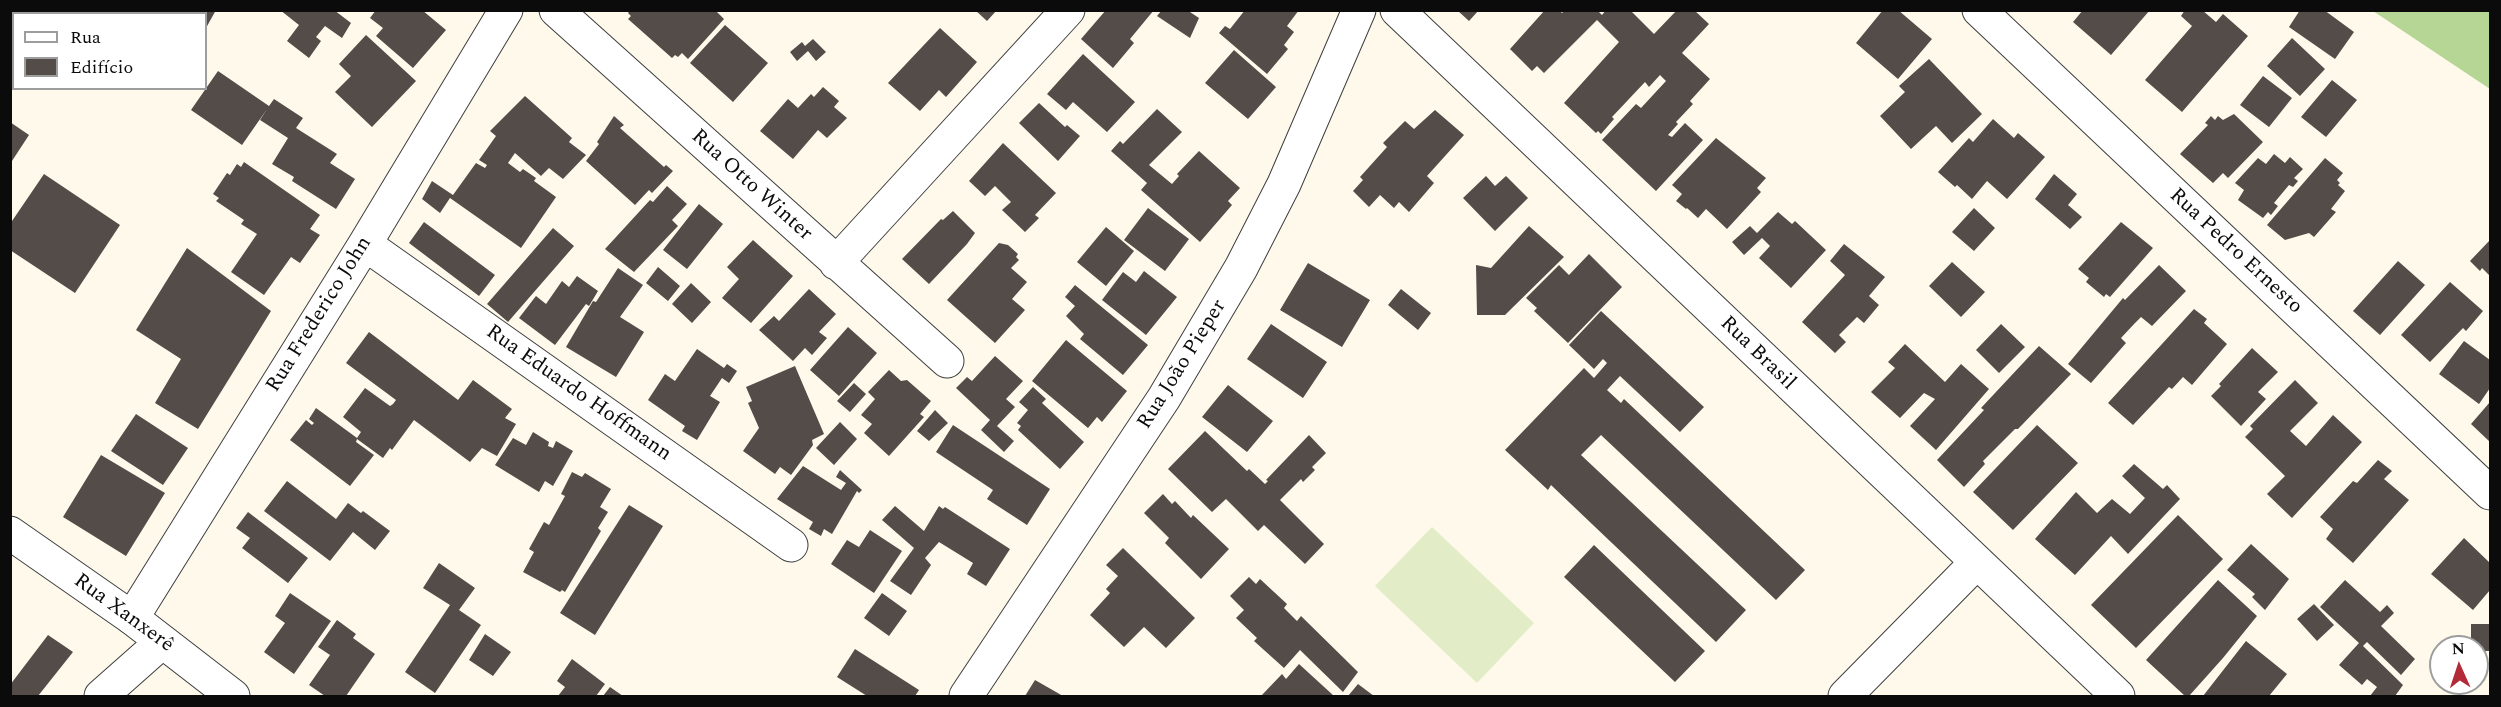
<!DOCTYPE html>
<html>
<head>
<meta charset="utf-8">
<style>
  body { margin:0 }
  #map { position:relative; width:2501px; height:707px; overflow:hidden; background:#fef9ea; font-family:Spectral,serif }
  canvas { display:block }
  .frame { position:absolute; inset:0; border:12px solid #0b0b0b; pointer-events:none }
  .legend { position:absolute; left:12px; top:12px; width:195px; height:78px; box-sizing:border-box; background:#fff; border:2px solid #9d9d9d; margin:0; padding:8px 10px; list-style:none; font-size:18px; color:#0b0b0b }
  .legend li { display:flex; align-items:center; gap:12px; height:30px }
  .legend b { width:30px; border:2px solid #9d9d9d }
  .north { position:absolute; left:2429px; top:635px; width:60px; height:60px; box-sizing:border-box; background:#fff; border:2px solid #9d9d9d; border-radius:50%; rotate:357deg; font-size:16px; font-weight:700; line-height:24px; text-align:center; color:#0b0b0b }
  .north::after { content:''; display:block; margin:auto; width:21px; height:27px; background:#b32b38; clip-path:polygon(50% 0,100% 100%,50% 72%,0 100%) }
</style>
</head>
<body>
<div id="map">
<canvas width="2501" height="707"></canvas>
<div class="frame"></div>
<ul class="legend">
<li><b style="height:8px;background:#fff"></b>Rua</li>
<li><b style="height:16px;background:#534c48"></b>Edifício</li>
</ul>
<div class="north">N</div>
</div>
<script>
const ctx = document.querySelector('canvas').getContext('2d');
ctx.lineJoin = 'round';
function fill(path, color) { ctx.fillStyle = color; ctx.fill(path, 'evenodd'); }
const poly = rows => new Path2D(rows.map(r => 'M' + r).join(''));
function strokePath(path, color, width, dash) { ctx.strokeStyle = color; ctx.lineWidth = width; ctx.lineCap = dash ? 'butt' : 'round'; ctx.setLineDash(dash || []); ctx.stroke(path); }
function drawText(font, color, halo, rows, align = 'center') {
  ctx.font = font + ' Spectral,serif'; ctx.lineWidth = 6; ctx.setLineDash([]); ctx.textBaseline = 'middle'; ctx.strokeStyle = halo; ctx.fillStyle = color; for (const [text, x, y, turn = 0] of rows) {
    ctx.save(); ctx.translate(x, y); ctx.rotate((+turn || 0) * Math.PI / 180); ctx.textAlign = isNaN(turn) ? turn : align; if (halo) ctx.strokeText(text, 0, 0); ctx.fillText(text, 0, 0); ctx.restore();
  }
}
fill(poly([
  [2373,11,2490,11,2490,89]
]), '#b6d696');
fill(poly([
  [1432,527,1534,623,1477,683,1375,586]
]), '#e2edc7');
fill(poly([
  [44,10,125,10,122,14,49,14],
  [158,10,216,10,206,28,206,14,161,14],
  [280,10,334,10,351,23,342,38,325,26,316,37,321,41,309,58,287,41,299,25],
  [376,10,422,10,446,30,413,68,376,36,383,28,370,18],
  [630,10,715,10,724,19,688,59,682,53,678,57,675,55,672,58,628,19,631,16,628,13],
  [975,10,997,10,987,21],
  [1106,10,1154,10,1130,39,1134,43,1113,68,1081,39],
  [1162,10,1187,10,1199,18,1190,38,1157,16],
  [1245,10,1299,10,1287,26,1294,32,1284,45,1288,49,1267,74,1219,33,1225,26,1230,29],
  [1457,10,1479,10,1469,21],
  [1545,10,1559,10,1562,13,1565,10,1597,10,1602,15,1606,10,1630,10,1654,34,1677,10,1694,10,1709,24,1682,53,1710,79,1690,101,1693,104,1676,122,1678,124,1668,135,1672,137,1685,123,1703,140,1656,191,1602,140,1636,104,1641,108,1666,81,1660,75,1649,87,1645,82,1612,117,1614,119,1601,134,1598,131,1596,133,1564,103,1619,42,1597,20,1544,73,1537,66,1532,71,1510,49],
  [1883,10,1898,10,1932,39,1898,79,1856,43],
  [2083,10,2150,10,2111,55,2073,22],
  [2185,10,2202,10,2216,22,2223,14,2248,36,2182,112,2145,80,2192,26,2181,16],
  [2300,10,2324,10,2354,32,2335,59,2289,27],
  [725,25,768,63,733,102,690,63],
  [940,28,977,62,946,97,939,90,920,111,888,83],
  [366,35,416,81,372,127,335,92,351,76,339,64],
  [2292,38,2325,69,2300,96,2267,66],
  [813,39,826,52,816,61,808,51,797,61,790,52,802,42,805,46],
  [1234,50,1276,87,1248,119,1205,83],
  [1083,54,1135,102,1107,132,1073,102,1066,110,1047,94],
  [1929,59,1982,114,1952,143,1936,126,1911,149,1880,116,1905,92,1899,86],
  [218,71,269,106,274,99,303,118,296,128,337,154,330,163,355,179,336,209,292,181,294,177,272,164,288,138,260,120,267,109,242,145,191,110],
  [2263,76,2292,98,2269,127,2240,105],
  [2332,80,2357,100,2326,137,2301,117],
  [823,87,839,101,834,107,847,118,827,138,818,130,793,159,760,131,788,99,798,108,811,94,814,97],
  [525,96,572,138,569,142,586,155,563,179,549,168,541,176,515,153,508,163,520,172,523,169,536,178,534,181,556,197,521,248,450,198,440,213,422,199,432,181,453,195,476,163,485,168,487,165,479,160,496,136,490,131],
  [1039,103,1065,127,1067,125,1080,136,1058,161,1019,123],
  [1157,109,1182,132,1149,165,1172,184,1179,176,1177,174,1199,151,1240,188,1228,201,1232,205,1200,242,1141,190,1147,183,1111,151,1120,141,1123,144],
  [1435,110,1464,135,1427,176,1434,183,1409,212,1399,202,1394,208,1380,195,1369,207,1353,191,1363,180,1360,177,1387,147,1383,143,1405,121,1414,129],
  [2234,114,2263,142,2228,178,2223,173,2213,183,2180,154,2208,125,2205,123,2211,116,2215,120,2218,116,2223,120],
  [614,116,624,125,620,128,664,167,666,165,673,171,652,193,649,190,635,205,586,161,599,144,597,142],
  [1993,119,2014,138,2018,133,2045,157,2007,199,1987,181,1972,199,1957,185,1955,187,1938,172,1969,138,1973,142],
  [10,122,29,135,10,164],
  [1716,138,1766,178,1757,188,1761,192,1727,229,1706,209,1698,218,1687,208,1686,209,1676,201,1682,194,1672,185],
  [1003,143,1056,193,1035,215,1039,218,1025,232,1002,210,1011,202,995,186,985,196,969,181],
  [2274,154,2285,163,2290,157,2303,169,2294,178,2298,181,2293,187,2289,185,2274,203,2278,206,2271,215,2268,212,2263,218,2238,200,2244,190,2235,183,2258,158,2266,164],
  [2325,158,2343,173,2337,180,2340,183,2338,185,2345,191,2331,209,2336,212,2314,237,2309,233,2285,240,2267,225],
  [244,162,320,215,310,229,320,235,300,263,291,257,264,295,231,272,257,234,241,224,244,220,216,201,219,198,213,194,227,173,230,175,237,164,241,167],
  [44,174,120,225,75,293,10,250,10,224],
  [2054,174,2077,194,2068,205,2082,217,2070,229,2035,199],
  [1486,176,1495,186,1506,176,1528,198,1495,231,1463,198],
  [667,186,687,204,672,220,678,226,634,272,605,249,650,200,653,202],
  [699,204,723,224,687,269,663,250],
  [1148,208,1189,239,1165,271,1124,240],
  [1974,208,1995,228,1974,251,1952,232],
  [953,211,975,233,967,244,929,284,902,259,941,219,943,220],
  [1778,212,1792,224,1795,221,1826,250,1791,288,1759,258,1770,246,1762,238,1744,255,1732,242,1750,226,1757,233],
  [424,222,495,275,479,296,409,243],
  [2121,222,2153,248,2110,297,2106,294,2104,297,2086,282,2089,278,2078,269],
  [1529,226,1564,257,1505,315,1477,315,1476,265,1491,268],
  [1106,227,1134,251,1106,286,1077,262],
  [553,228,574,246,508,322,487,304],
  [753,240,793,276,751,323,722,298,739,279,727,267],
  [2490,240,2490,276,2482,268,2480,271,2470,261],
  [999,243,1008,245,1018,254,1016,257,1019,260,1011,268,1027,282,1012,299,1025,310,995,343,947,300],
  [1844,244,1885,277,1869,296,1879,305,1864,323,1857,317,1839,335,1846,342,1835,353,1802,322,1845,275,1830,261],
  [187,248,271,311,198,429,155,403,181,359,136,330],
  [1589,254,1622,287,1568,343,1534,311,1537,308,1526,298,1559,265,1569,275],
  [2398,261,2425,285,2380,335,2353,311],
  [1952,262,1985,292,1961,317,1929,286],
  [1308,263,1370,300,1342,347,1280,310],
  [2159,265,2186,291,2152,326,2141,317,2135,323,2121,338,2126,343,2091,383,2068,364,2123,298,2125,300],
  [658,267,680,286,668,301,646,283],
  [618,268,643,285,620,317,644,332,616,377,566,347,593,301,596,302],
  [1144,271,1177,297,1146,335,1102,300,1123,272,1136,282],
  [577,276,598,291,589,306,586,304,555,345,519,318,536,296,546,304,562,281,569,287],
  [2450,282,2483,311,2466,331,2463,328,2430,362,2401,335],
  [691,283,711,302,692,323,672,304],
  [1075,285,1148,345,1123,375,1080,339,1084,334,1066,316,1075,306,1065,297],
  [809,289,836,314,819,332,827,338,812,355,805,348,793,361,759,330,774,316,779,321],
  [1401,289,1431,313,1418,330,1388,305],
  [2194,309,2207,319,2204,323,2227,344,2192,385,2183,377,2172,389,2169,387,2133,425,2108,403],
  [1601,311,1704,407,1680,432,1620,376,1607,390,1621,403,1624,399,1805,570,1776,600,1601,435,1581,455,1746,610,1716,642,1551,485,1548,490,1505,450,1584,368,1594,378,1607,363,1603,359,1594,369,1569,345],
  [1271,324,1327,362,1303,398,1247,359],
  [2001,324,2025,347,1999,373,1976,350],
  [848,327,877,353,839,396,810,370],
  [369,332,458,400,473,380,512,409,505,418,516,424,497,456,482,448,470,462,414,420,392,450,390,448,383,458,357,439,356,442,374,455,350,486,290,440,306,420,312,425,314,423,309,419,316,408,357,438,361,432,343,417,365,388,390,406,393,404,396,400,346,363],
  [1066,340,1127,391,1102,422,1097,417,1088,428,1032,381],
  [2464,341,2490,360,2490,388,2479,404,2439,374],
  [1905,344,1945,382,1961,364,1989,389,1936,450,1910,426,1935,399,1924,393,1900,418,1871,392,1895,368,1888,362],
  [2039,346,2071,374,2018,429,2015,429,1983,461,1985,464,1964,487,1937,460,1984,410,1981,408],
  [2252,348,2278,372,2258,392,2266,399,2241,426,2211,396,2221,386,2219,384],
  [697,349,724,368,727,364,737,371,729,383,722,378,710,396,720,402,697,440,682,431,685,426,648,400,665,374,675,381],
  [995,356,1023,381,1006,399,1015,407,997,426,1014,441,1004,452,981,430,990,420,956,388,967,377,972,381],
  [795,366,824,434,812,440,813,445,791,475,780,467,775,474,743,451,759,428,748,403,752,401,746,387],
  [889,370,901,381,907,380,931,401,920,414,924,417,889,456,864,433,872,424,861,415,875,399,868,392],
  [2295,380,2318,403,2290,431,2306,446,2333,415,2362,442,2292,518,2267,494,2285,476,2245,437,2253,429,2250,426],
  [854,383,866,394,850,412,837,401],
  [1228,385,1273,421,1247,452,1202,417],
  [1033,387,1046,399,1042,403,1084,442,1060,469,1018,430,1021,426,1017,423,1028,410,1019,402],
  [2490,402,2490,442,2471,424],
  [935,410,948,423,929,441,917,431],
  [136,414,188,448,163,485,111,451],
  [840,422,857,439,834,465,816,448],
  [953,425,1050,489,1027,525,987,499,993,490,936,452],
  [2037,425,2078,463,2013,530,1973,492],
  [1205,431,1247,471,1249,469,1265,484,1268,481,1266,480,1309,435,1326,453,1312,467,1315,470,1303,482,1301,479,1280,500,1324,544,1305,564,1264,525,1258,531,1226,499,1212,512,1168,469],
  [533,432,549,442,548,446,553,448,556,441,573,451,553,486,545,481,539,492,495,465,513,438,526,445],
  [101,455,165,493,126,556,63,517],
  [2378,460,2392,471,2384,479,2409,500,2353,563,2326,539,2333,529,2320,517,2353,481,2357,483],
  [2134,464,2163,489,2167,485,2180,499,2128,554,2111,536,2075,575,2035,539,2076,492,2097,513,2112,499,2130,514,2145,498,2122,476],
  [803,466,841,490,846,483,836,477,840,470,862,490,859,493,857,491,832,534,824,529,821,536,809,529,813,522,777,499],
  [572,472,582,477,585,473,611,489,600,507,608,512,598,528,601,531,565,592,562,590,560,592,523,572,534,552,529,549,544,522,549,525,565,496,561,494],
  [287,481,336,519,348,503,361,513,363,511,390,531,375,550,353,532,330,561,264,511],
  [1163,494,1172,504,1175,501,1191,518,1193,515,1229,549,1201,579,1165,543,1169,538,1144,513],
  [629,505,663,526,595,635,560,613],
  [895,506,924,531,939,506,943,509,945,507,1010,549,986,586,967,574,973,563,939,542,925,558,931,565,911,595,890,581,914,548,882,520],
  [248,512,308,558,288,583,242,548,250,538,236,528],
  [2178,515,2223,559,2136,648,2091,605],
  [870,530,902,551,874,593,831,564,847,540,859,547],
  [2464,538,2490,563,2490,590,2473,610,2431,574],
  [2251,544,2289,579,2265,610,2252,597,2255,594,2227,570],
  [1594,545,1705,651,1675,682,1564,577],
  [1123,548,1195,618,1166,648,1144,627,1124,647,1090,615,1110,593,1106,589,1118,576,1106,565],
  [439,563,475,588,459,610,481,625,435,693,405,672,450,605,423,588],
  [1249,577,1256,584,1260,579,1287,604,1284,608,1297,621,1301,616,1358,672,1343,692,1300,650,1284,668,1254,641,1257,638,1236,618,1244,610,1230,596],
  [2218,580,2257,616,2223,658,2189,696,2185,696,2146,660],
  [2345,580,2380,612,2387,605,2394,613,2381,626,2415,659,2401,675,2367,642,2363,646,2403,685,2395,696,2370,696,2377,687,2367,679,2362,685,2339,665,2359,643,2320,607],
  [290,593,331,621,294,674,264,652,285,623,275,616],
  [882,593,907,611,889,636,864,618],
  [2314,604,2334,625,2317,641,2297,619],
  [337,620,356,634,353,638,375,654,346,696,325,696,309,685,330,655,318,647],
  [2471,624,2490,624,2490,651,2477,651,2477,647,2471,647],
  [485,634,511,652,493,676,469,660],
  [48,635,73,652,38,696,10,696,10,685],
  [2246,641,2287,674,2269,696,2203,696],
  [855,649,919,690,915,696,867,696,837,677],
  [572,659,605,684,596,696,558,696,565,687,557,681],
  [1299,664,1334,696,1261,696,1282,674,1286,679],
  [1035,680,1063,696,1025,696],
  [1358,684,1374,696,1348,696],
  [610,687,623,696,603,696]
]), '#534c48');
const minor = poly([
  [556,10,947,361],
  [1979,10,2490,493],
  [365,244,791,545],
  [836,263,1068,10],
  [132,618,365,244,506,10],
  [101,696,162,642],
  [966,696,1164,398,1241,268,1284,184,1359,10],
  [1845,696,1976,563]
]);
const tertiary = poly([
  [1397,10,2118,696],
  [10,533,132,618,233,696]
]);
strokePath(minor, '#3e3e3e', 35);
strokePath(tertiary, '#3e3e3e', 35);
strokePath(minor, '#fff', 33);
strokePath(tertiary, '#fff', 33);
drawText('21px', '#0b0b0b', '#fff', [
  ["Rua Otto Winter",751,186,42],
  ["Rua Pedro Ernesto",2235,252,43],
  ["Rua Frederico John",320,315,-58],
  ["Rua Brasil",1757,354,44],
  ["Rua João Pieper",1183,365,-58],
  ["Rua Eduardo Hoffmann",578,394,35],
  ["Rua Xanxerê",123,614,36]
]);
</script>
</body>
</html>
